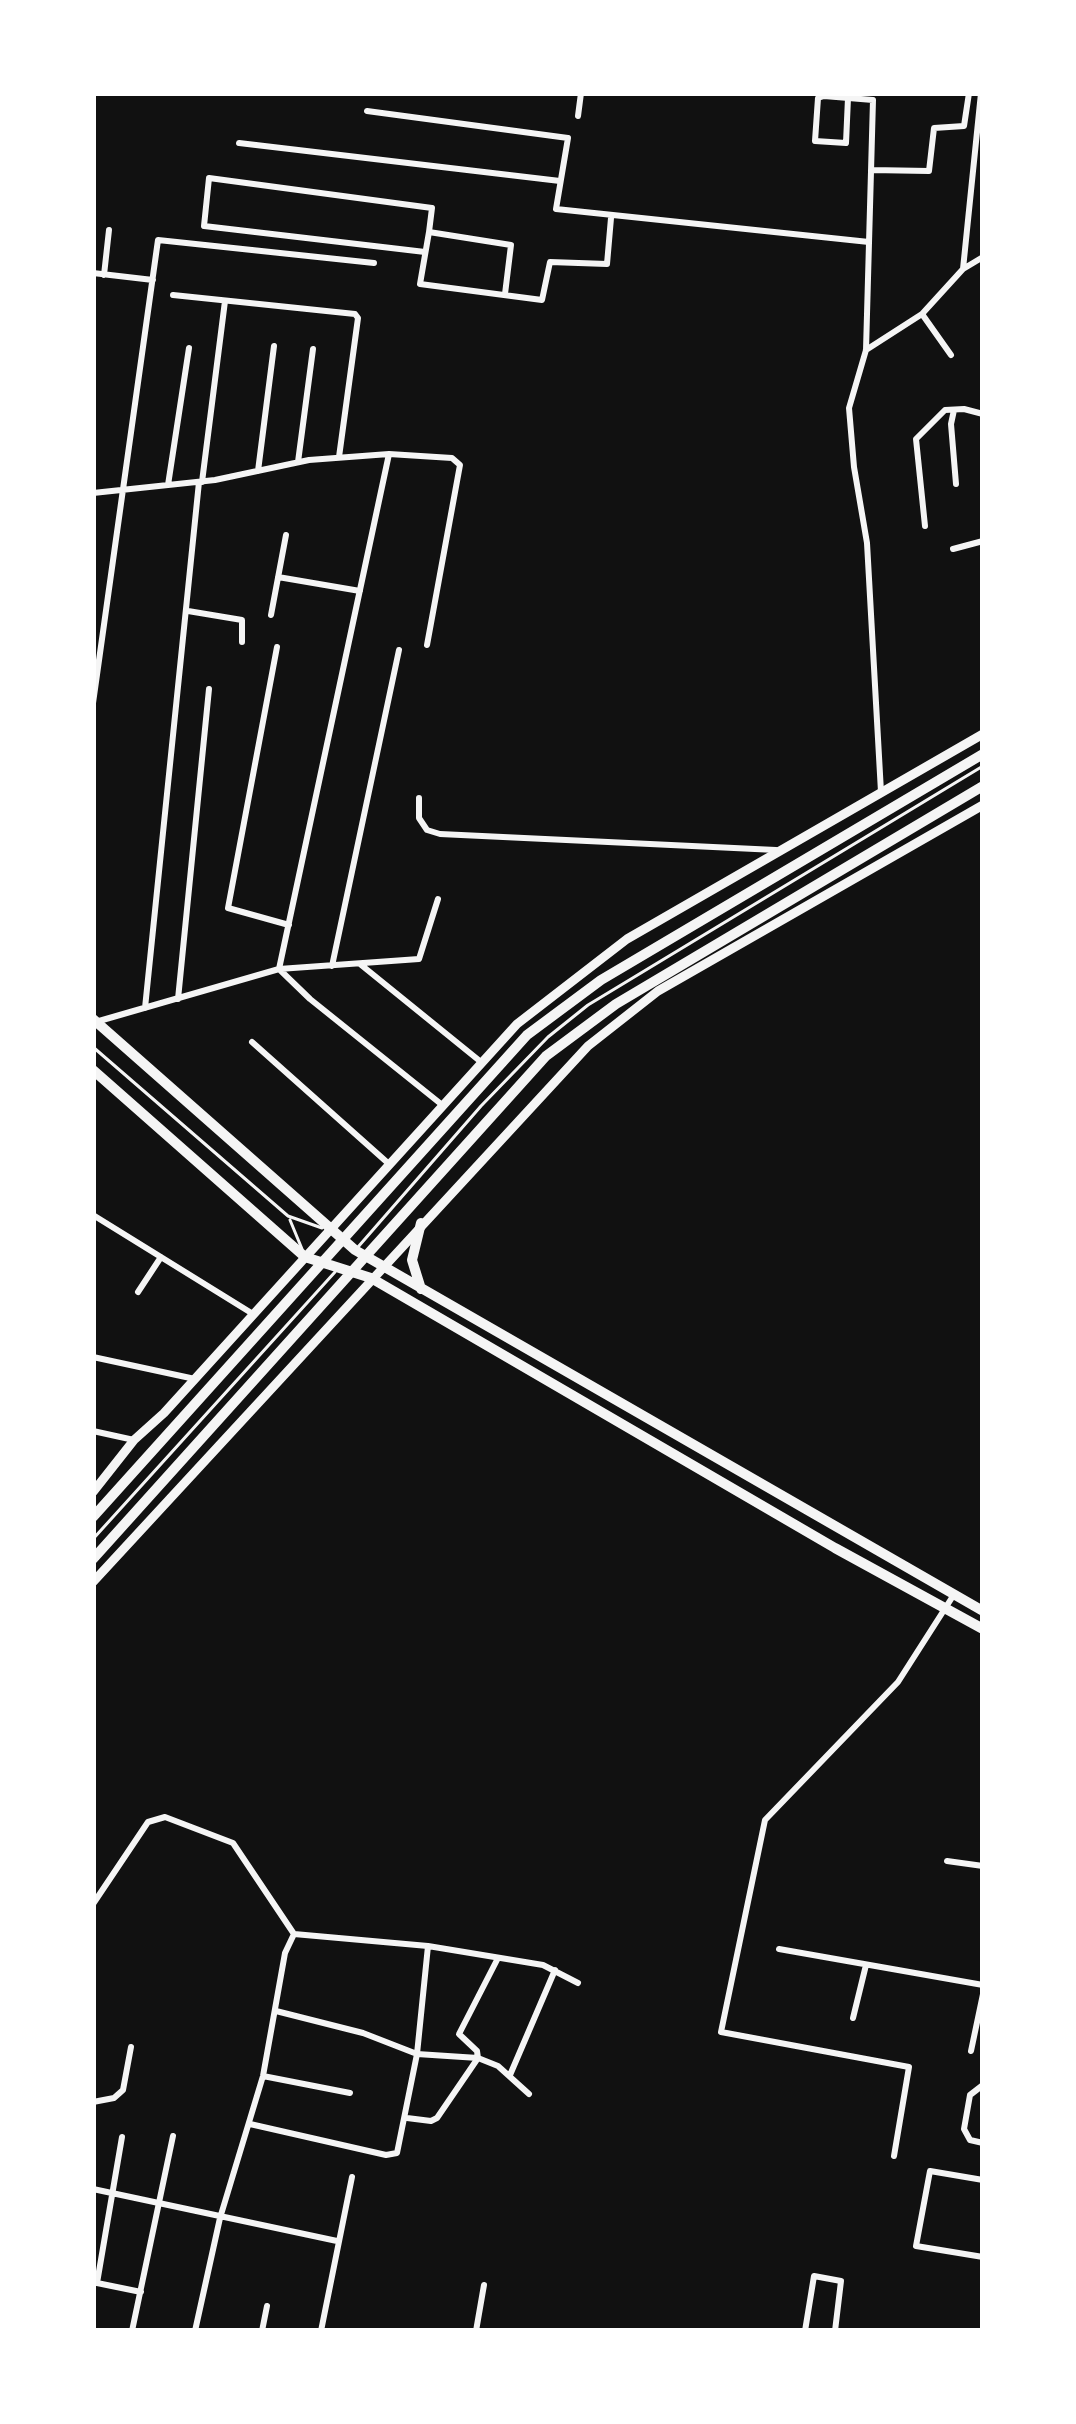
<!DOCTYPE html>
<html>
<head>
<meta charset="utf-8">
<style>
  body { margin:0 }
  #map { position:relative; width:1076px; height:2424px; overflow:hidden; background:#111; font-family:"Sofia Sans Condensed",sans-serif }
  canvas { display:block }
  .frame { position:absolute; inset:0; border:96px solid #fff; pointer-events:none }
</style>
</head>
<body>
<div id="map">
<canvas width="1076" height="2424"></canvas>
<div class="frame"></div>
</div>
<script>
const ctx = document.querySelector('canvas').getContext('2d');
ctx.lineJoin = 'round';
const poly = rows => new Path2D(rows.map(r => 'M' + r).join(''));
function strokePath(path, color, width, dash) { ctx.strokeStyle = color; ctx.lineWidth = width; ctx.lineCap = dash ? 'butt' : 'round'; ctx.setLineDash(dash || []); ctx.stroke(path); }
strokePath(poly([
  [93,1047,288,1216,322,1228],
  [290,1220,302,1249],
  [358,1247,481,1106,548,1037,588,1005,983,766],
  [93,1539,335,1272]
]), '#f5f5f5', 3);
strokePath(poly([
  [824,93,824,96,873,100,866,350,849,408,854,467,867,543,881,792],
  [824,96,818,98,815,141,846,143,848,98],
  [367,111,568,138,556,209,869,242],
  [578,116,581,93],
  [239,143,560,181],
  [871,170,929,171,934,128,964,126,969,93],
  [429,232,511,245,505,294],
  [425,252,204,226,209,178,432,208,429,232,420,284,542,300,550,262,607,264,611,218],
  [963,269,981,93],
  [93,273,153,280],
  [104,275,109,230],
  [173,295,355,314,358,318,339,457],
  [922,314,951,355],
  [866,350,922,314,963,269,983,257],
  [954,410,951,424,956,484],
  [389,454,452,458,460,465,427,645],
  [298,462,313,349],
  [258,471,274,346],
  [202,482,225,301],
  [168,485,189,348],
  [93,493,215,480,309,460,389,454,279,969,310,999,441,1104],
  [925,526,916,439,945,410,964,409,983,414],
  [953,549,983,541],
  [278,577,360,591],
  [188,611,242,620,242,642],
  [271,615,286,535],
  [277,647,228,908,289,925],
  [93,703,158,240,374,263],
  [419,798,419,818,427,830,440,834,776,850],
  [360,964,481,1062],
  [332,966,399,650],
  [178,999,209,689],
  [145,1008,199,482],
  [99,1021,279,969,419,959,438,899],
  [252,1042,389,1164],
  [93,1215,253,1314],
  [138,1292,161,1257],
  [93,1357,195,1379],
  [93,1431,134,1440],
  [947,1861,983,1866],
  [93,1904,148,1822,165,1817,233,1843,294,1934],
  [779,1949,983,1985],
  [276,2011,363,2033,417,2054,478,2058,498,2066,529,2094],
  [853,2018,866,1965],
  [971,2051,983,1994],
  [510,2075,555,1970],
  [263,2076,350,2093],
  [983,2085,970,2095,964,2129,970,2140,983,2143],
  [93,2102,114,2098,123,2090,131,2047],
  [407,2118,431,2121,437,2118,478,2058,477,2051,459,2034,498,1958],
  [250,2124,386,2155,397,2153,417,2054,428,1946],
  [122,2137,97,2283,141,2292],
  [894,2156,909,2067,721,2032,765,1820,898,1682,953,1596],
  [983,2180,930,2171,916,2246,983,2257],
  [93,2189,337,2241],
  [132,2331,173,2136],
  [195,2331,220,2218,263,2076,285,1953,294,1934,428,1946,543,1965,578,1983],
  [262,2331,267,2306],
  [321,2331,352,2177],
  [476,2331,484,2285],
  [805,2331,814,2276,841,2281,835,2331]
]), '#f5f5f5', 6);
strokePath(poly([
  [93,1492,134,1440,164,1413,517,1024,627,939,983,734],
  [93,1582,588,1046,658,991,983,805]
]), '#f5f5f5', 9);
strokePath(poly([
  [93,1019,355,1250,983,1611],
  [93,1070,305,1257,371,1278,835,1548,983,1629],
  [421,1223,412,1260,421,1289],
  [93,1517,527,1035,601,980,983,754],
  [93,1559,546,1056,616,1004,983,786]
]), '#f5f5f5', 10);
</script>
</body>
</html>
